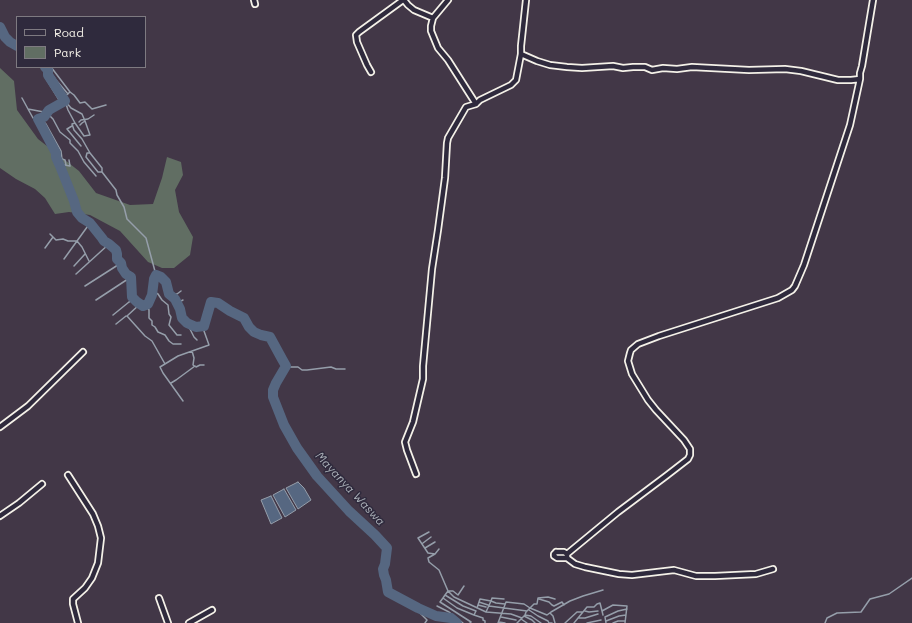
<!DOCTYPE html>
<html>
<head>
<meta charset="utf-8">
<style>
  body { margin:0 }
  #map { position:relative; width:912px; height:623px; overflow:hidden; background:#423747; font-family:Mali,sans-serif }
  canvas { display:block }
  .legend { position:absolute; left:16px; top:16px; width:130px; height:52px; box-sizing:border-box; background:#2f2a3d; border:1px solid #7e7a81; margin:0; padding:5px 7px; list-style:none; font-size:12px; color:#f4f1e8 }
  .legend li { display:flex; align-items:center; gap:8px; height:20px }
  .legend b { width:20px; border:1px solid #7e7a81 }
</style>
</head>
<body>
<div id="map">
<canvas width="912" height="623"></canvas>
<ul class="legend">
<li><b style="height:5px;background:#2f2a3d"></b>Road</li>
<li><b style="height:11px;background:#616e63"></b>Park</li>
</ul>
</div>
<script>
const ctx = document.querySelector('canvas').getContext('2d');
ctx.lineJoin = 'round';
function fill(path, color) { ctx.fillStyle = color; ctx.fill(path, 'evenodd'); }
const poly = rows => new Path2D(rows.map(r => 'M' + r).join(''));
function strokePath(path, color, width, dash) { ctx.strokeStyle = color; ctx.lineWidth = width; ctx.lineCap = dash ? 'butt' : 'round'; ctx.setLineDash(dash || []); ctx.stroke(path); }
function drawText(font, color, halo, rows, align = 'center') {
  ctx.font = font + ' Mali,sans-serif'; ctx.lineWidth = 3; ctx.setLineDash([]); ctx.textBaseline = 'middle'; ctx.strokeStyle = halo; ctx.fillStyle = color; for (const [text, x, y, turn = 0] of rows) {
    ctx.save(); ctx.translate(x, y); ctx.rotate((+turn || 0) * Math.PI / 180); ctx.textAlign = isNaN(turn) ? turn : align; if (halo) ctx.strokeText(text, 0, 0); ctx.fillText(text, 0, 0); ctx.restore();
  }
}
fill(poly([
  [0,68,14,81,17,110,38,139,79,171,96,193,130,205,153,204,162,178,167,157,181,162,183,175,175,190,179,212,193,237,190,255,174,268,162,268,148,262,120,231,90,215,69,212,55,214,45,198,35,189,16,179,0,168]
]), '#616e63');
const water = poly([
  [298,482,304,488,311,500,298,509,286,488,298,482],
  [284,489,296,510,285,517,273,495,284,489],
  [271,496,282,518,271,524,261,500,271,496]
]);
fill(water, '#566781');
strokePath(water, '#959eaa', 1);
strokePath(poly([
  [51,67,70,92,63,98],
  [46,68,47,67],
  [48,70,49,70,56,80,68,94],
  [48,75,45,77,61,103],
  [70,92,74,95,80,103,85,102,92,109,106,105],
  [22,98,28,109,44,112,49,115,43,121,46,124,61,151,62,159,65,160,66,165],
  [65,101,68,110,75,123,72,124,74,130,82,139,90,153,102,168,102,172,116,190,117,195,124,207,127,219,146,238,156,275],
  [66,102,71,108,82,114,85,121,90,135,84,136,75,123],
  [28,109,33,118,38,119],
  [52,109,54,111,49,115,53,119,60,132,70,140,70,143,78,151,84,162,96,176],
  [79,122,81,120,88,119,94,115],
  [80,125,82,123,85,121],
  [72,126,67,129,81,146],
  [90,153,87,153,86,157,98,172,102,172],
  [59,164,70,166,69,160],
  [50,234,56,240,63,239,68,241,77,241,82,247,89,261],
  [45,248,53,237],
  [64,259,90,223],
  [74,266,85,254],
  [76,274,109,244],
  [85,286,121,263],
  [153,290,156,293,158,294,162,300,168,305,169,314,171,317,169,325,177,335,181,335],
  [170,295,173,294,177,294,181,291],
  [96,300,131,277],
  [177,303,183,300],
  [140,304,127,316,145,336,152,341,165,364],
  [146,305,149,310,149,318,152,321,152,325,155,327,158,332,165,335,169,341,173,344,181,344],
  [113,315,129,302,134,299],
  [187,323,194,337,197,340],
  [116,324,126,316],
  [192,351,194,358,193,365,196,367,200,365,204,365],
  [286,366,291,367,298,367,302,370,307,370,331,367,336,369,345,369],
  [171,383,176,380,195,366],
  [183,401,163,373,160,367,178,356,209,345,204,331,200,326],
  [429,532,418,538,428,553,435,554],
  [423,543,431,537],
  [425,548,435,542],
  [439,549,435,554,428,558,429,562,439,570,448,591,454,597,486,612,511,614,522,618],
  [464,586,458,595,453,591,448,591,445,595,463,606,476,611,474,615,483,618,483,620,485,621,485,623],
  [445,595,443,598,457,608,474,615],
  [443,598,440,602,471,622,470,623],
  [504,599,492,598,491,601,496,603,505,604],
  [539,599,549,602,552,605,554,606,562,602,564,605],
  [479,602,488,605],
  [478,605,486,607],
  [437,606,449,612,463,623],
  [489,606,527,611],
  [418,608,419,612,427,620,425,623],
  [477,608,480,599,491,601,486,612],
  [529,610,538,616,548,621,549,623,552,623],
  [585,611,589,612,598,611],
  [602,611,613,605,627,606,625,623],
  [550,613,553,616,555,623],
  [525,615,531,616,541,623],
  [524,616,532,620,535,623],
  [501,617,516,620],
  [579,618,585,618,598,614],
  [521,619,527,623],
  [606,621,619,616,626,615],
  [499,622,505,623],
  [498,623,506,602,524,604,530,608,534,604,537,604,538,598,548,597,555,599],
  [517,623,525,615,526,612,530,608,547,615,551,612,570,601,583,596,603,590],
  [565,623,577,612,583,612],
  [574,623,587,607,594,607,597,604,600,603,603,615],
  [587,623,601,620],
  [606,623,605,617,618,611,627,609],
  [613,623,618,621,625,621],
  [825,623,827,618,837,613,861,612,870,599,889,594,912,578]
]), '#959eaa', 1.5);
strokePath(poly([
  [0,27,5,37,10,42,17,46],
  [45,67,48,70,48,75,65,101,49,110,44,117,38,119,56,153,56,157,60,166,74,201,77,212,82,218,90,223,102,238,104,241,109,244,116,250,117,254,117,259,121,263,122,268,126,274,131,277,132,297,137,302,143,306,148,304,152,295,154,279,156,275,161,277,166,282,169,294,175,299,180,309,182,318,187,323,196,327,204,326,211,302,218,303,230,311,244,318,249,327,254,332,261,335,270,337,282,359,286,366,276,383,273,390,273,397,284,425,297,448,317,476,349,511,375,535,387,548,385,564,383,569,384,575,386,580,388,592,418,608,436,616,451,618,457,623]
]), '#566781', 10);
const street = poly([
  [254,0,255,4],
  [404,0,408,5,414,10,433,18],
  [448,0,433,18,431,26,431,31,438,48,448,60,476,104],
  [521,54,537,61,550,65,567,67,582,68,613,66,623,68,633,67,645,67,652,70,663,68,677,69,692,67,749,70,785,69,801,71,838,80,851,80,860,79,860,73,862,66,873,0],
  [371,72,367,65,357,42,356,35,359,32,403,0],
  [0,427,28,406,83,352],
  [416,474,407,450,405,442,413,422,423,379,423,366,432,269,438,230,445,178,447,143,448,138,466,107,476,104,480,100,511,85,516,80,521,54,521,46,526,0],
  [68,475,93,514,98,526,101,538,98,563,92,578,85,588,73,599,73,604,78,623],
  [0,516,19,503,42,484],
  [556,552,564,552,567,554,567,558,557,558,554,556,554,554,556,552],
  [567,554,618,512,666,476,688,459,690,455,690,449,684,440,656,410,648,400,632,374,628,361,630,353,631,350,638,344,659,336,778,298,792,290,795,286,804,265,850,125,860,79],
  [567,558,575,564,585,567,619,574,632,575,674,570,696,576,715,576,756,574,773,569],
  [159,598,168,623],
  [189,623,212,610]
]);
strokePath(street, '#f4f1e8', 8);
strokePath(street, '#2f2a3d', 4.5);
drawText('italic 12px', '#adb3ba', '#2f2a3d', [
  ["Mayanya Waswa",350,489,47]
]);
</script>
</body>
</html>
